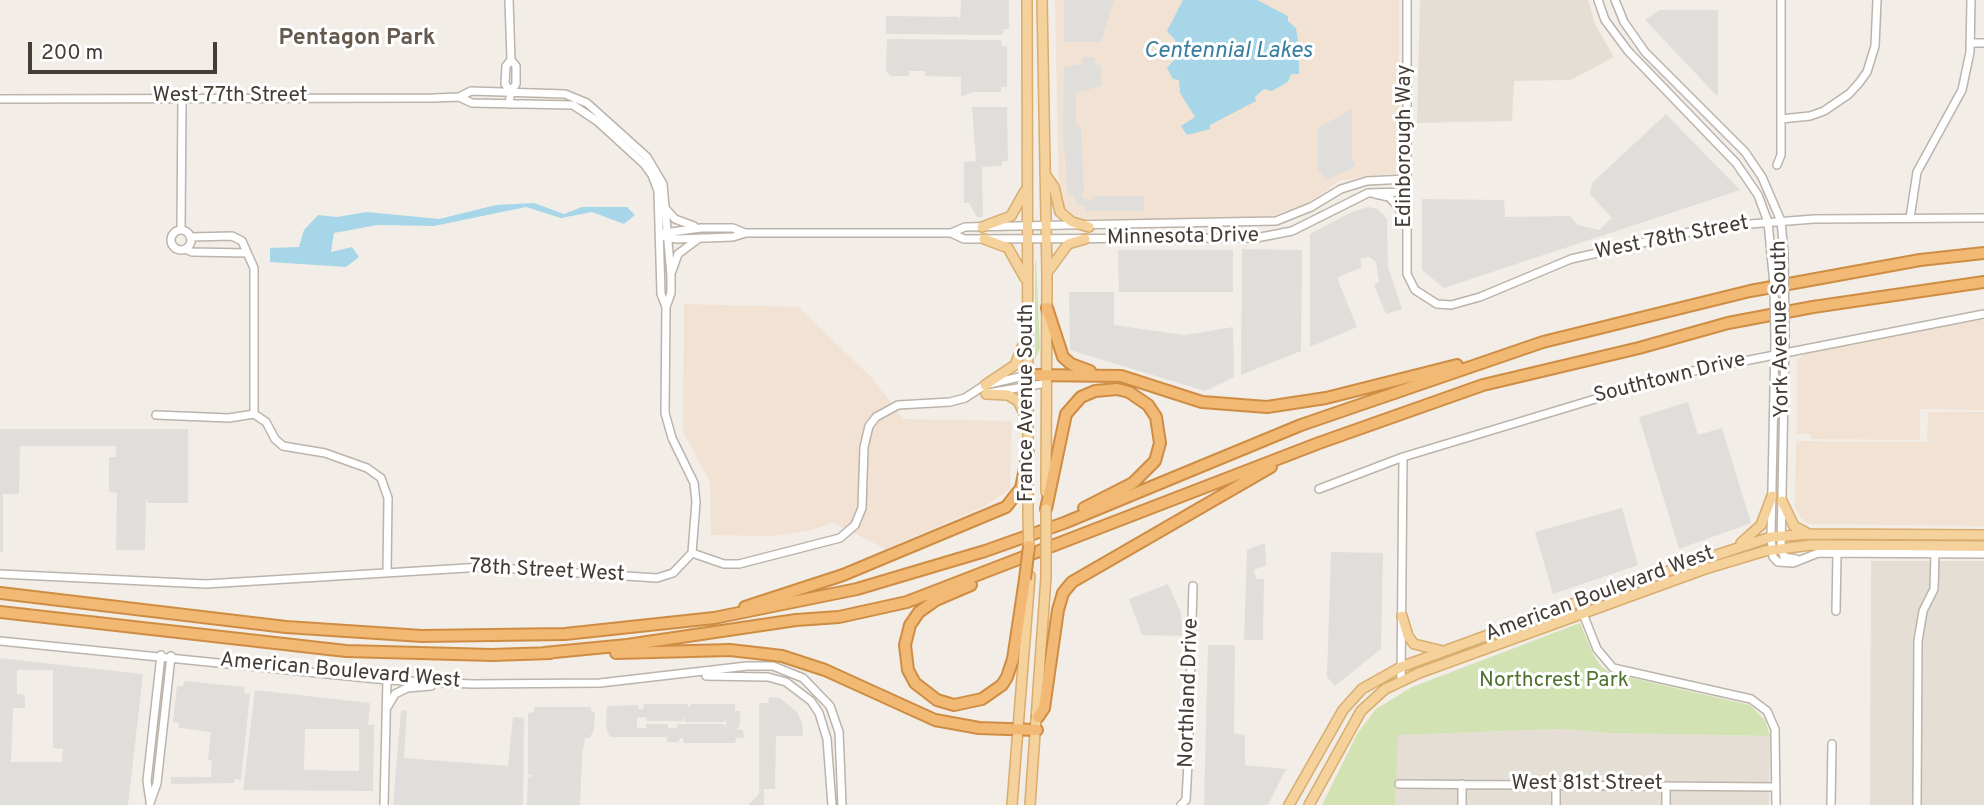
<!DOCTYPE html>
<html>
<head>
<meta charset="utf-8">
<style>
  body { margin:0 }
  #map { position:relative; width:1984px; height:805px; overflow:hidden; background:#f2ede7; font-family:Overpass,sans-serif }
  canvas { display:block }
  .scale { position:absolute; left:28px; top:42px; width:189px; height:32px; box-sizing:border-box; border:4px solid #443d36; border-top:0; padding-left:9px; font-size:21px; line-height:24px; white-space:nowrap; color:#443d36; -webkit-text-stroke:5px #fff; paint-order:stroke }
</style>
</head>
<body>
<div id="map">
<canvas width="1984" height="805"></canvas>
<div class="scale">200 m</div>
</div>
<script>
const ctx = document.querySelector('canvas').getContext('2d');
ctx.lineJoin = 'round';
function fill(path, color) { ctx.fillStyle = color; ctx.fill(path, 'evenodd'); }
const poly = rows => new Path2D(rows.map(r => 'M' + r).join(''));
function strokePath(path, color, width, dash) { ctx.strokeStyle = color; ctx.lineWidth = width; ctx.lineCap = dash ? 'butt' : 'round'; ctx.setLineDash(dash || []); ctx.stroke(path); }
function drawText(font, color, halo, rows, align = 'center') {
  ctx.font = font + ' Overpass,sans-serif'; ctx.lineWidth = 6; ctx.setLineDash([]); ctx.textBaseline = 'middle'; ctx.strokeStyle = halo; ctx.fillStyle = color; for (const [text, x, y, turn = 0] of rows) {
    ctx.save(); ctx.translate(x, y); ctx.rotate((+turn || 0) * Math.PI / 180); ctx.textAlign = isNaN(turn) ? turn : align; if (halo) ctx.strokeText(text, 0, 0); ctx.fillText(text, 0, 0); ctx.restore();
  }
}
fill(poly([
  [1420,0,1588,0,1595,24,1614,57,1571,80,1514,81,1512,121,1417,123],
  [1871,561,1984,561,1984,805,1870,805],
  [1564,729,1609,733,1770,736,1769,805,1395,805,1397,735]
]), '#e5ded5');
fill(poly([
  [1055,0,1399,0,1399,167,1396,173,1341,180,1305,205,1259,219,1081,219,1067,215,1059,201],
  [684,304,798,307,871,377,903,419,1012,421,1010,489,985,506,886,549,833,523,807,531,772,536,711,535,710,482,683,432],
  [1984,319,1984,410,1920,409,1920,440,1812,439,1809,434,1797,434,1797,361,1805,353],
  [1928,412,1984,412,1984,526,1809,524,1800,517,1795,507,1796,441,1927,442]
]), '#f2e2d3');
fill(poly([
  [1036,260,1040,348,1035,360,1035,261],
  [1580,623,1593,654,1601,666,1610,673,1750,705,1765,720,1770,736,1609,733,1563,729,1398,735,1395,805,1322,805,1357,734,1376,709,1412,687]
]), '#d2e2b3');
fill(poly([
  [961,0,1009,0,1009,29,1004,29,1003,35,886,34,886,16,959,17,960,22],
  [1064,0,1114,0,1101,42,1064,42],
  [1659,10,1718,10,1718,97,1645,20],
  [887,39,1001,40,1002,46,1007,46,1007,87,1001,87,1001,92,973,92,961,97,961,77,925,76,925,71,909,71,909,76,890,76,886,70],
  [1083,57,1095,58,1095,65,1101,65,1101,86,1076,93,1076,126,1081,127,1084,193,1081,194,1082,198,1092,201,1093,196,1144,196,1144,211,1086,211,1086,207,1076,204,1074,195,1068,195,1063,133,1064,67,1082,64],
  [972,107,1007,107,1008,161,1002,161,1002,166,982,167,983,217,977,217,969,203,964,203,964,162,976,161],
  [1352,109,1352,161,1355,162,1355,167,1326,180,1318,169,1318,128],
  [1666,114,1740,190,1444,288,1422,270,1422,199,1504,200,1505,217,1570,216,1578,225,1599,230,1612,218,1590,194,1592,183],
  [1368,207,1378,209,1387,219,1388,267,1402,309,1386,314,1374,285,1379,282,1376,262,1369,257,1360,259,1362,267,1337,278,1357,327,1310,347,1310,234,1352,212],
  [1242,249,1302,250,1301,351,1241,375],
  [1118,250,1233,250,1233,292,1119,292],
  [1069,292,1114,292,1114,325,1184,335,1233,327,1234,377,1205,391,1070,350],
  [1688,402,1698,435,1722,428,1751,523,1679,549,1639,417],
  [0,429,188,429,188,503,148,503,146,497,145,550,116,550,117,493,109,492,109,457,116,457,116,446,20,446,19,494,3,494,3,552,0,552],
  [1622,508,1638,565,1553,594,1535,532],
  [1265,543,1266,565,1254,570,1256,579,1264,579,1263,640,1244,640,1247,550],
  [1331,552,1383,553,1381,649,1335,686,1327,677],
  [1168,584,1181,613,1182,636,1142,635,1129,599],
  [1208,645,1235,645,1234,733,1245,735,1245,765,1286,769,1268,805,1204,805],
  [0,658,143,674,128,805,0,805],
  [17,670,53,670,53,748,63,749,62,762,11,762,13,708,25,708,25,695,17,694],
  [184,681,245,687,244,693,250,694,241,780,235,779,234,783,171,784,171,777,211,777,212,761,208,760,211,732,179,728,179,723,173,722,177,686,183,686],
  [255,690,370,703,368,725,374,725,373,791,243,790],
  [305,729,359,729,359,771,304,770],
  [769,697,780,698,797,712,802,722,803,736,776,736,775,789,764,789,764,805,748,805,759,794,759,703,768,703],
  [644,704,688,704,689,708,691,704,735,704,735,711,740,711,740,726,736,729,743,730,744,738,736,738,735,743,684,743,682,737,678,742,667,742,667,737,610,737,606,728,607,706,638,705,639,709,643,709],
  [646,717,647,721,683,721,684,717,685,722,724,722,726,718,726,728,724,724,678,724,677,728,668,728,668,724,646,724,646,728,637,728,637,718],
  [534,707,591,707,591,711,595,712,594,729,590,738,585,738,582,756,580,805,527,805,528,777,533,776,528,774,528,713,534,712],
  [401,710,407,711,404,758,508,766,513,717,524,718,523,805,393,805]
]), '#e0dedb');
fill(poly([
  [1183,0,1257,0,1288,16,1288,21,1296,28,1298,41,1293,44,1292,50,1299,56,1299,74,1291,74,1288,82,1272,91,1264,89,1255,97,1256,101,1210,125,1210,129,1187,135,1181,126,1195,117,1180,93,1179,80,1173,79,1167,68,1175,59,1177,50,1175,40,1167,31],
  [534,203,564,214,582,207,627,207,635,215,624,224,592,212,561,218,526,207,434,226,377,225,334,233,331,252,352,247,359,257,346,267,270,262,270,248,299,247,304,230,318,215,337,217,367,212,439,219,496,205]
]), '#a8d6e9');
const minor = poly([
  [509,0,511,60,516,66,516,84,511,91,509,104],
  [1407,0,1407,274,1415,290,1437,304,1451,305,1480,297,1571,259,1712,227,1814,219,1984,218],
  [1598,0,1605,20,1628,51,1736,163,1758,195,1768,222,1774,285],
  [1615,0,1624,22,1645,52,1745,152,1762,177,1781,221,1784,253],
  [1971,43,1984,43],
  [511,60,506,66,505,84,511,91],
  [459,97,472,103,573,105,597,121,644,164,652,175,658,191,661,294,666,307],
  [0,99,434,98,459,97,471,91,565,94,587,103,647,157,663,184,671,276,671,293,666,307,665,413,672,438,694,483,696,502,692,553],
  [1781,119,1810,116,1824,111,1849,94,1859,83,1867,72,1875,46,1877,0],
  [1777,165,1781,155,1781,0],
  [1375,194,1389,197,1400,209,1402,219],
  [666,209,675,219,694,226],
  [1910,218,1917,172,1962,90,1970,52,1971,0],
  [181,230,182,98],
  '171 240a10 10 0 1 1 20 0a10 10 0 1 1-20 0Z',
  [664,233,701,228,733,228,745,233],
  [951,233,964,239,1256,238,1292,231,1368,193,1406,192],
  [661,236,677,239,733,237,746,233,951,233,965,227,1276,221,1311,207,1341,189,1367,181,1406,179],
  [190,237,232,236,242,241,254,268,254,414,266,422,275,439,283,446,325,453,367,468,381,478,388,498,387,572],
  [185,249,192,252,247,253],
  [672,271,678,254,698,239],
  [1785,337,1781,548,1784,557,1796,559],
  [1775,341,1771,537,1773,557,1778,562,1793,563,1818,553,1984,554],
  [988,393,1047,383],
  [156,415,229,418,254,414],
  [1319,489,1403,457],
  [692,553,724,564,739,564,840,538,855,525,862,508,864,447,869,426,876,417,898,405,950,402,965,398,985,385,1028,375],
  [0,574,206,584,483,567,657,578,673,573,692,553],
  [1578,601,1597,649,1613,668,1751,699,1767,711,1775,729,1776,805],
  [1836,611,1837,554],
  [0,641,387,680,472,684,600,683,747,666,773,666,803,678,830,706,839,732,842,805],
  [706,676,768,677,786,682,811,701,819,713,827,739,832,805],
  [1401,680,1403,457,1678,374,1984,314],
  [388,706,395,694,407,688,431,686],
  [1399,784,1776,787],
  [150,801,147,781,161,655],
  [150,803,157,783,171,656],
  [384,805,387,680],
  [1181,805,1186,800,1188,763,1193,586],
  [1462,805,1462,784],
  [1556,805,1556,785],
  [1666,805,1666,786],
  [1831,805,1832,744],
  [1917,805,1918,641,1923,611,1934,589,1935,554]
]);
const major = poly([
  [1027,0,1028,457],
  [1042,0,1047,274,1046,492],
  [1045,174,1054,187,1060,212,1072,222,1089,227],
  [982,227,1011,216,1025,191],
  [984,239,1008,248,1025,278],
  [1049,270,1068,244,1085,239],
  [985,385,1015,365,1025,340],
  [986,394,1008,395,1018,401,1027,419],
  [1782,501,1794,526,1807,533],
  [1028,515,1028,471],
  [1741,543,1761,525,1772,496],
  [1402,616,1408,636,1414,644,1443,651],
  [1012,805,1030,576],
  [1030,805,1046,577],
  [1289,805,1343,710,1362,689,1401,667,1608,591,1771,537,1809,534,1984,535],
  [1309,805,1361,711,1385,689,1419,673,1705,569,1765,551,1811,545,1984,546]
]);
const highway = poly([
  [1047,308,1063,357,1071,364,1090,371],
  [1028,375,1121,376,1202,402,1267,407,1326,398,1457,365],
  [1046,509,1066,414,1081,397,1095,391,1117,389,1129,392,1148,405,1156,417,1160,443,1155,461,1133,483,1084,508],
  [971,585,936,600,919,612,910,625,905,645,908,670,915,683,937,700,954,705,982,699,1002,685,1007,677,1013,659,1025,579],
  [0,593,286,627,422,636,565,634,714,618,857,589,985,551,1064,523,1301,425,1543,342,1750,291,1920,260,1984,253],
  [745,607,843,575,1006,507,1021,488,1028,453],
  [0,612,346,651,492,655,551,653],
  [544,653,627,645,796,620,839,617,907,602,1319,443,1483,385,1639,348,1728,323,1813,307,1984,282],
  [616,653,730,650,782,656,825,670,935,720,979,728,1037,730],
  [1038,717,1044,708,1058,610,1063,593,1072,582,1271,467]
]);
strokePath(minor, '#bcb4aa', 10);
strokePath(major, '#d8ad6e', 12);
strokePath(highway, '#cf8d44', 14);
strokePath(minor, '#fff', 7);
strokePath(major, '#f5d29c', 9);
strokePath(highway, '#f1b973', 10);
const minorBridge = poly([
  [1784,253,1785,337],
  [1774,285,1775,341]
]);
const majorBridge = poly([
  [1046,509,1046,577],
  [1028,515,1029,551]
]);
const highwayBridge = poly([
  [1025,579,1029,546]
]);
strokePath(minorBridge, '#bcb4aa', 10, []);
strokePath(majorBridge, '#d8ad6e', 12, []);
strokePath(highwayBridge, '#cf8d44', 14, []);
strokePath(minorBridge, '#fff', 7);
strokePath(majorBridge, '#f5d29c', 9);
strokePath(highwayBridge, '#f1b973', 10);
drawText('21px', '#443d36', '#fff', [
  ["West 77th Street",230,97],
  ["Edinborough Way",1406,146,-90],
  ["Minnesota Drive",1183,238,-1],
  ["West 78th Street",1672,239,-11],
  ["York Avenue South",1782,329,-91],
  ["Southtown Drive",1670,379,-14],
  ["France Avenue South",1028,403,-90],
  ["78th Street West",547,572,3],
  ["American Boulevard West",1600,595,-20],
  ["American Boulevard West",340,672,5],
  ["Northland Drive",1190,693,-88],
  ["West 81st Street",1587,785]
]);
drawText('21px', '#4f702f', '#fff', [
  ["Northcrest Park",1554,682]
]);
drawText('bold 23px', '#665a4f', '#fff', [
  ["Pentagon Park",357,39]
]);
drawText('italic 23px', '#377e9f', '#fff', [
  ["Centennial Lakes",1228,52]
]);
</script>
</body>
</html>
